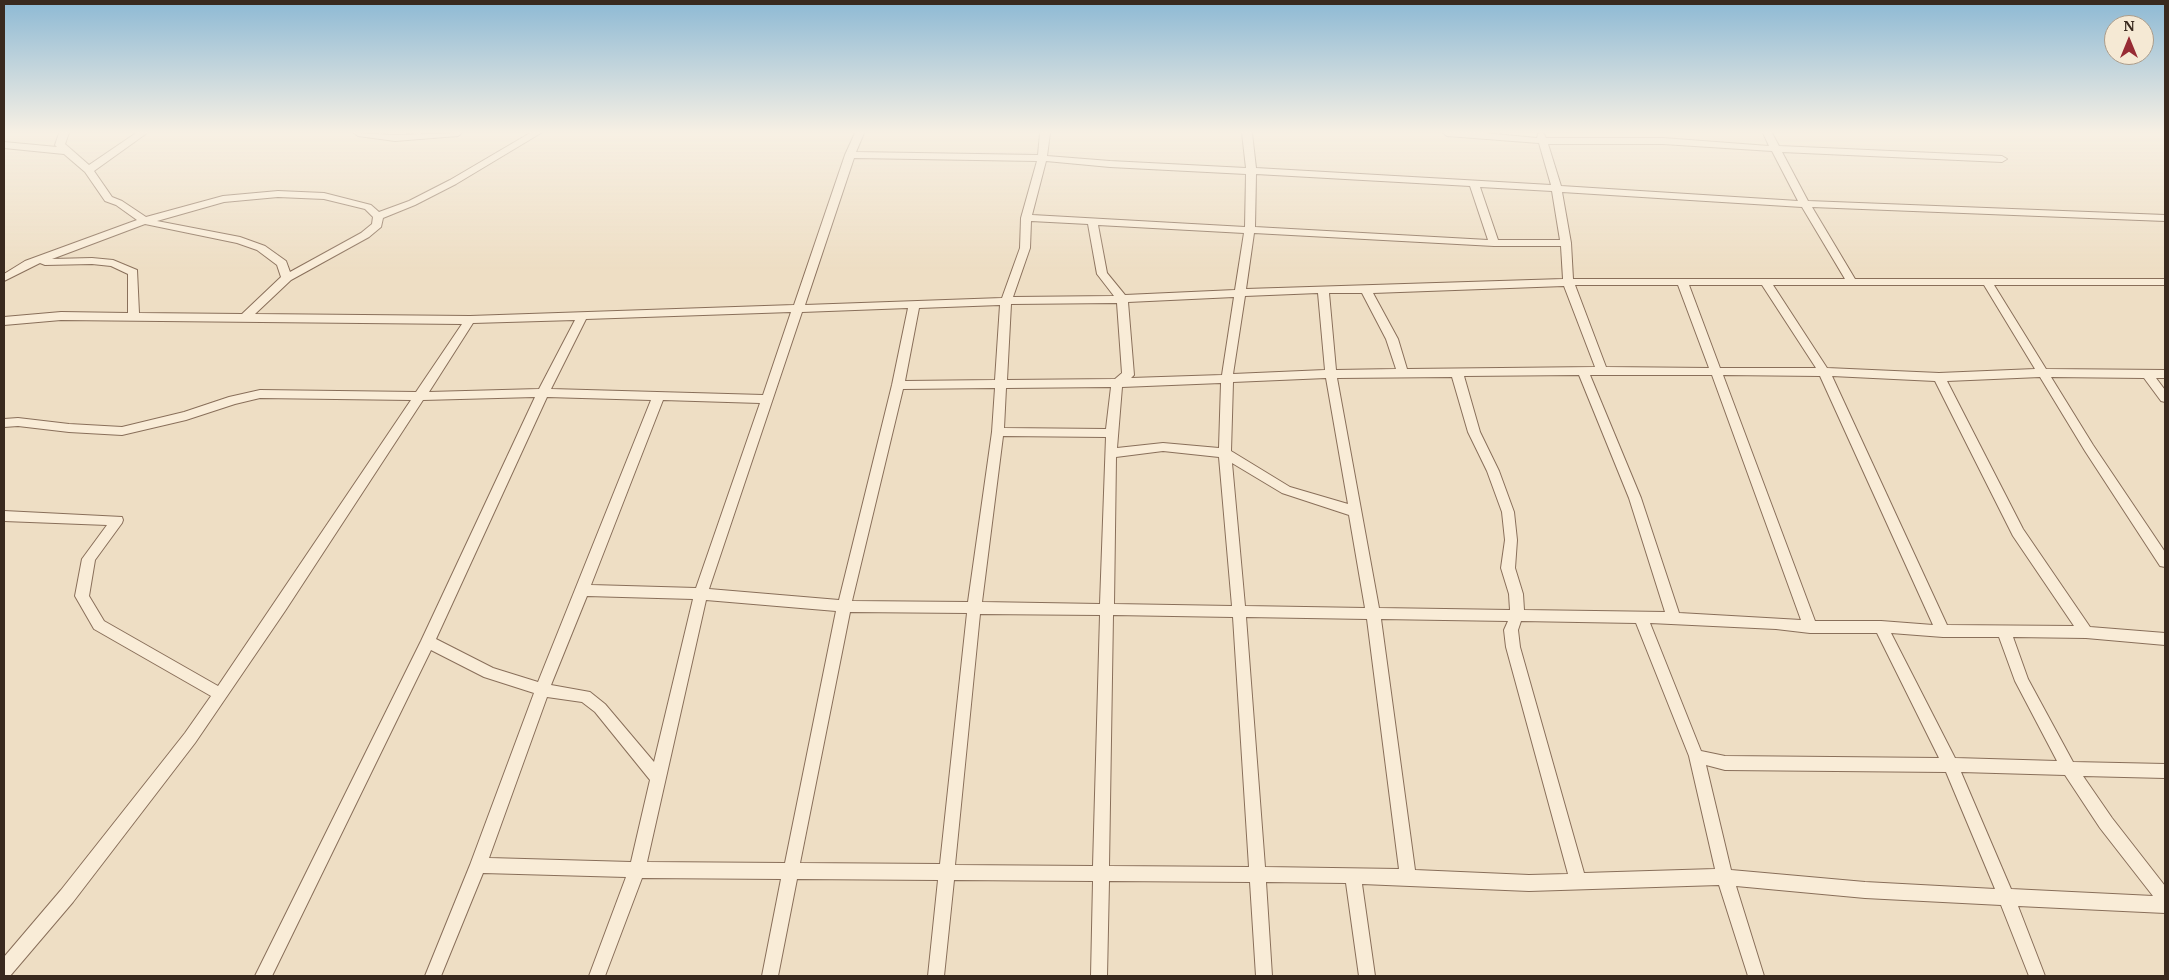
<!DOCTYPE html>
<html>
<head>
<meta charset="utf-8">
<style>
  body { margin:0 }
  #map { position:relative; width:2169px; height:980px; overflow:hidden; background:#eedec4; font-family:Merriweather,serif }
  canvas { display:block }
  .frame { position:absolute; inset:0; border:5px solid #39291e; pointer-events:none }
  .north { position:absolute; left:2104px; top:15px; width:50px; height:50px; box-sizing:border-box; background:#f5e9d4; border:1px solid #aa9c8b; border-radius:50%; rotate:0deg; font-size:14px; font-weight:700; line-height:20px; text-align:center; color:#39291e }
  .north::after { content:''; display:block; margin:auto; width:18px; height:22px; background:#972b34; clip-path:polygon(50% 0,100% 100%,50% 72%,0 100%) }
</style>
</head>
<body>
<div id="map">
<canvas width="2169" height="980"></canvas>
<div class="frame"></div>
<div class="north">N</div>
</div>
<script>
const ctx = document.querySelector('canvas').getContext('2d');
ctx.lineJoin = 'round';
const poly = rows => new Path2D(rows.map(r => 'M' + r).join(''));
function strokePath(path, color, width, dash) { ctx.strokeStyle = color; ctx.lineWidth = width; ctx.lineCap = dash ? 'butt' : 'round'; ctx.setLineDash(dash || []); ctx.stroke(path); }
function fill(path, color) { ctx.fillStyle = color; ctx.fill(path, 'evenodd'); }
const minor = poly([
  [59,133,69,133,65,144,89,165,136,133,147,133,94,171,112,197,122,201,146,217,223,196,278,191,324,193,371,205,379,212,409,201,450,180,530,133,541,133,456,184,415,205,383,218,381,227,369,237,291,280,255,314,470,316,794,305,845,155,855,133,864,133,856,152,1038,155,1040,133,1050,133,1047,156,1110,161,1246,168,1242,133,1252,133,1256,168,1551,185,1539,143,1447,136,1443,133,1484,133,1537,138,1538,134,1541,133,1544,134,1546,138,1663,138,1769,146,1763,133,1772,133,1779,146,2002,156,2007,159,2002,162,1782,152,1808,201,2165,215,2165,221,1812,207,1855,279,2165,279,2165,285,1994,285,2046,369,2165,370,2165,378,2156,378,2165,390,2165,402,2161,401,2144,378,2051,377,2093,445,2165,552,2165,567,2160,566,2085,451,2040,377,1947,381,2023,529,2090,627,2165,633,2165,645,2086,638,2013,637,2028,679,2073,762,2165,764,2165,778,2083,776,2112,818,2165,886,2165,913,2018,906,2045,976,2029,976,2001,905,1865,898,1736,886,1764,976,1748,976,1719,885,1529,891,1362,884,1375,976,1359,976,1346,883,1266,882,1272,976,1256,976,1250,882,1109,881,1107,976,1091,976,1093,881,954,880,944,976,928,976,938,880,797,879,778,976,762,976,781,879,642,878,605,976,589,976,626,877,483,873,441,976,425,976,470,865,534,693,484,677,431,650,272,976,255,976,421,641,535,397,423,400,285,611,195,743,73,902,10,976,4,976,4,957,61,890,185,733,211,696,94,629,75,596,82,559,107,525,4,521,4,511,122,517,123,520,122,523,95,560,89,596,104,621,218,686,411,400,260,398,235,404,186,420,122,435,69,432,18,426,4,427,4,419,18,418,69,424,122,427,184,412,229,397,260,390,416,392,462,324,61,320,4,325,4,317,61,312,128,313,128,274,111,266,92,264,45,265,40,263,4,281,4,274,25,261,137,220,116,205,105,201,85,172,64,154,4,148,4,142,57,147,55,145,59,133],
  [1548,144,1663,144,1772,151,1798,201,1561,186,1548,144],
  [854,158,1037,161,1021,218,1020,248,1002,298,805,305,854,158],
  [1046,161,1110,167,1246,174,1245,227,1032,215,1046,161],
  [1256,174,1470,186,1488,240,1255,227,1256,174],
  [1480,187,1552,191,1560,240,1498,240,1480,187],
  [1562,192,1802,207,1845,279,1573,279,1571,243,1562,192],
  [278,197,324,199,365,209,373,217,372,224,361,233,290,272,286,261,265,246,240,237,157,221,224,202,278,197],
  [1031,221,1088,224,1097,274,1114,296,1013,297,1030,248,1031,221],
  [145,224,237,243,257,250,277,265,281,277,242,314,139,313,137,270,113,260,92,258,52,259,145,224],
  [1098,225,1244,233,1235,290,1125,295,1107,273,1098,225],
  [1254,233,1494,246,1561,246,1563,279,1246,289,1254,233],
  [1575,285,1678,285,1709,368,1606,367,1575,285],
  [1689,285,1762,285,1816,368,1720,368,1689,285],
  [1773,285,1984,285,2035,369,1939,373,1827,368,1773,285],
  [1564,286,1595,367,1407,369,1398,339,1373,293,1564,286],
  [1318,293,1325,370,1233,374,1245,296,1318,293],
  [1329,293,1362,293,1386,339,1396,369,1336,370,1329,293],
  [1234,297,1222,375,1131,378,1134,375,1128,302,1234,297],
  [1117,303,1122,373,1115,379,1007,380,1011,304,1117,303],
  [1000,305,995,380,905,381,919,308,1000,305],
  [908,308,892,385,839,600,709,589,802,312,908,308],
  [791,312,763,395,551,389,586,319,791,312],
  [575,320,539,389,429,392,473,323,575,320],
  [1579,375,1629,498,1665,612,1524,610,1523,594,1515,568,1517,540,1514,512,1499,471,1480,432,1464,376,1579,375],
  [1590,375,1712,375,1801,620,1679,613,1641,498,1590,375],
  [1723,375,1820,376,1933,625,1881,621,1815,621,1723,375],
  [1832,376,1935,381,2013,536,2074,626,1947,625,1832,376],
  [1452,377,1468,432,1487,471,1502,512,1505,540,1501,568,1509,594,1510,610,1379,608,1337,378,1452,377],
  [1326,378,1348,504,1290,487,1231,451,1233,382,1326,378],
  [1221,383,1219,448,1163,443,1117,448,1122,387,1221,383],
  [1111,387,1106,429,1004,428,1006,388,1111,387],
  [995,388,992,432,968,602,852,601,903,389,995,388],
  [547,397,651,400,538,682,493,668,436,639,547,397],
  [663,400,760,403,696,588,591,585,663,400],
  [1003,436,1106,437,1100,604,982,602,1003,436],
  [1163,451,1219,457,1232,606,1114,604,1116,457,1163,451],
  [1232,463,1282,493,1349,515,1365,608,1245,606,1232,463],
  [587,596,693,599,654,762,605,704,590,692,551,685,587,596],
  [706,600,836,611,785,863,647,862,706,600],
  [850,612,967,613,940,864,800,863,850,612],
  [980,614,1100,615,1093,866,955,865,980,614],
  [1113,615,1233,617,1249,867,1109,866,1113,615],
  [1246,617,1367,619,1399,869,1265,867,1246,617],
  [1381,619,1508,621,1504,630,1506,647,1568,874,1529,875,1415,870,1381,619],
  [1521,621,1636,623,1689,756,1715,869,1584,873,1520,647,1518,630,1521,621],
  [1650,623,1776,629,1810,633,1877,633,1939,758,1725,756,1701,751,1650,623],
  [1891,633,1943,637,1999,637,2015,681,2057,761,1955,758,1891,633],
  [547,697,582,702,595,712,650,780,631,862,489,858,547,697],
  [1706,765,1725,770,1946,772,1995,889,1865,882,1731,870,1706,765],
  [1961,772,2065,775,2100,828,2153,896,2011,889,1961,772],
  [354,133,395,135,462,133,458,136,395,141,358,136,354,133]
]);
strokePath(minor, '#896f5a', 2);
fill(minor, '#f9ecd7');
const sky = ctx.createLinearGradient(0, 0, 0, 270);
sky.addColorStop(0, '#8db9d4');
sky.addColorStop(0.49, '#f7f0e4');
sky.addColorStop(1, '#f7f0e400');
ctx.fillStyle = sky;
ctx.fillRect(0, 0, 2169, 270);
</script>
</body>
</html>
